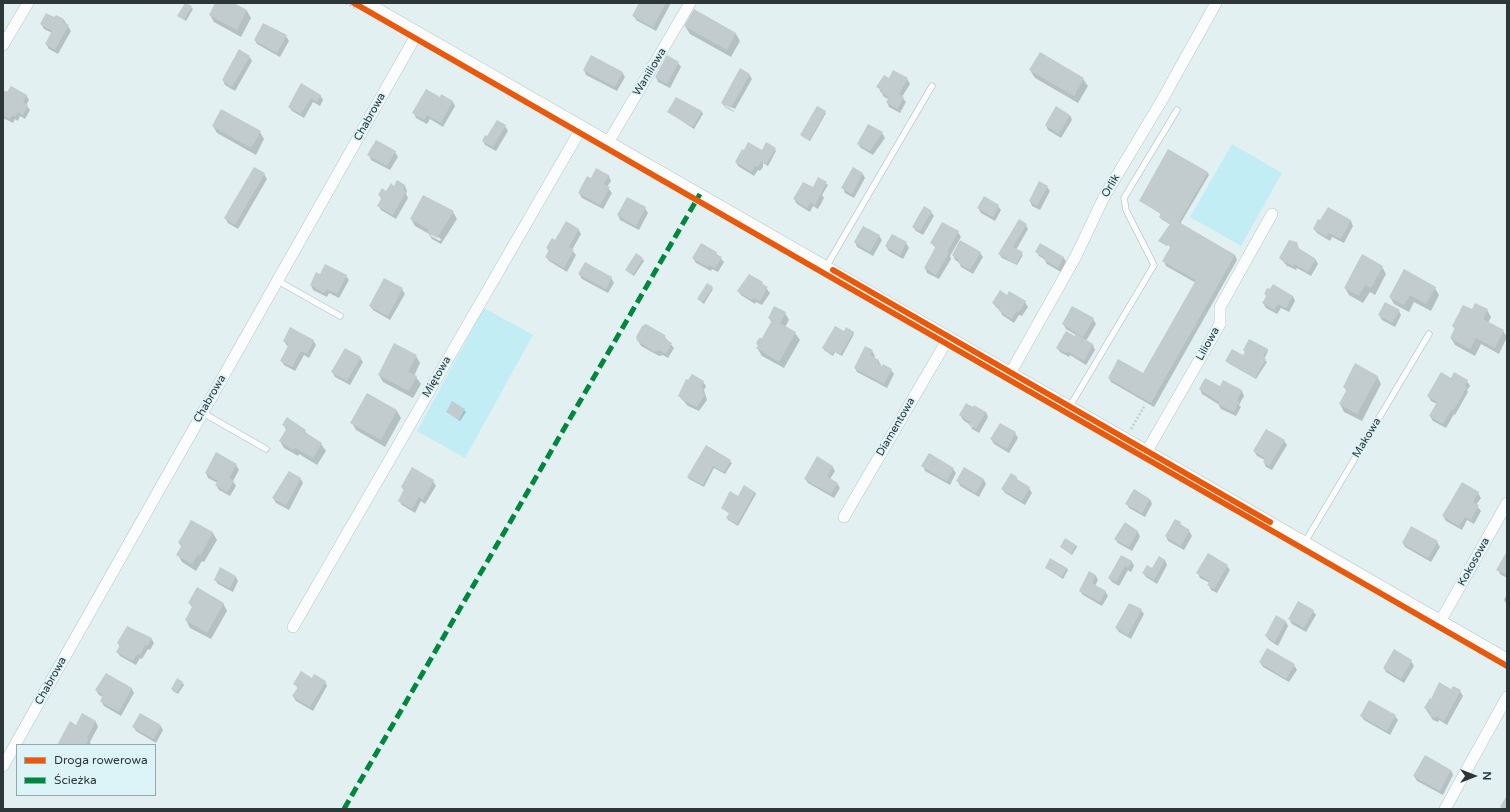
<!DOCTYPE html>
<html>
<head>
<meta charset="utf-8">
<style>
  body { margin:0 }
  #map { position:relative; width:1510px; height:812px; overflow:hidden; background:#e2f0f2; font-family:"Varela Round",sans-serif }
  canvas { display:block }
  .frame { position:absolute; inset:0; border:4px solid #2d3638; pointer-events:none }
  .legend { position:absolute; left:16px; top:744px; width:140px; height:52px; box-sizing:border-box; background:#dcf4f8; border:1px solid #96a8ab; margin:0; padding:5px 7px; list-style:none; font-size:12px; color:#2d3638 }
  .legend li { display:flex; align-items:center; gap:8px; height:20px }
  .legend b { width:20px; border:1px solid #96a8ab }
  .north { position:absolute; left:1454px; top:756px; width:40px; height:40px; -webkit-text-stroke:3px #dcf4f8; paint-order:stroke; rotate:90deg; font-size:11px; font-weight:700; line-height:16px; text-align:center; color:#2d3638 }
  .north::after { content:''; display:block; margin:auto; width:14px; height:18px; background:#2d3638; clip-path:polygon(50% 0,100% 100%,50% 72%,0 100%) }
</style>
</head>
<body>
<div id="map">
<canvas width="1510" height="812"></canvas>
<div class="frame"></div>
<ul class="legend">
<li><b style="height:5px;background:#e8590c"></b>Droga rowerowa</li>
<li><b style="height:5px;background:#00873e"></b>Ścieżka</li>
</ul>
<div class="north">N</div>
</div>
<script>
const ctx = document.querySelector('canvas').getContext('2d');
ctx.lineJoin = 'round';
function fill(path, color) { ctx.fillStyle = color; ctx.fill(path, 'evenodd'); }
const poly = rows => new Path2D(rows.map(r => 'M' + r).join(''));
function strokePath(path, color, width, dash) { ctx.strokeStyle = color; ctx.lineWidth = width; ctx.lineCap = dash ? 'butt' : 'round'; ctx.setLineDash(dash || []); ctx.stroke(path); }
function drawText(font, color, halo, rows, align = 'center') {
  ctx.font = font + ' "Varela Round",sans-serif'; ctx.lineWidth = 3.5; ctx.setLineDash([]); ctx.textBaseline = 'middle'; ctx.strokeStyle = halo; ctx.fillStyle = color; for (const [text, x, y, turn = 0] of rows) {
    ctx.save(); ctx.translate(x, y); ctx.rotate((+turn || 0) * Math.PI / 180); ctx.textAlign = isNaN(turn) ? turn : align; if (halo) ctx.strokeText(text, 0, 0); ctx.fillText(text, 0, 0); ctx.restore();
  }
}
fill(poly([
  [1232,144,1282,173,1241,246,1190,217],
  [484,308,533,335,465,458,417,431]
]), '#c2edf5');
fill(poly([
  [186,3,193,9,186,21,178,16],
  [216,3,232,3,247,11,251,18,241,37,214,22,210,15],
  [641,3,671,3,656,31,636,20,634,16],
  [694,11,736,34,740,41,731,57,690,34,685,26],
  [56,16,64,20,71,31,58,54,49,49,46,44,52,33,44,29,41,24,55,19],
  [286,36,289,41,280,57,257,44,255,40],
  [250,57,252,61,235,91,225,85,223,80],
  [678,63,681,67,670,88,658,82,656,77],
  [584,70,622,72,625,77,617,91,586,75],
  [1030,70,1083,79,1088,86,1078,103,1035,78],
  [749,74,752,79,735,109,725,104,725,106,734,111,734,112,725,107,722,103],
  [889,79,907,79,910,84,902,97,906,102,900,113,889,107,887,102,889,99,884,97,878,87],
  [301,85,320,95,323,100,320,106,313,102,304,118,292,111,289,107],
  [3,91,26,95,29,100,26,105,30,110,25,119,20,116,18,121,15,119,13,123,3,118],
  [442,96,453,102,455,106,443,127,430,119,427,124,416,118,414,113,440,98],
  [668,112,702,112,703,114,694,129],
  [825,112,826,113,810,141,803,137,801,135],
  [1070,115,1072,120,1061,138,1048,130,1046,125],
  [213,126,260,132,264,139,256,155,217,133],
  [505,126,508,131,496,151,485,145,483,141],
  [882,133,885,138,873,155,861,148,858,144],
  [775,149,776,151,768,166,763,163,763,167,760,171,758,170,754,176,738,166,736,162],
  [395,152,398,157,390,170,371,160,369,155],
  [597,170,609,176,611,181,607,187,612,193,603,209,582,198,579,193,591,179],
  [1208,173,1209,175,1180,224,1235,255,1237,260,1154,407,1111,382,1109,378,1143,375,1196,283,1166,266,1164,261,1171,249,1168,244,1167,246,1159,241,1171,225,1161,219,1160,217,1161,214,1140,201],
  [264,174,267,179,238,229,228,223,225,218],
  [863,174,865,178,854,198,845,193,843,188],
  [819,178,828,185,822,195,824,198,818,209,813,206,810,212,797,204,794,199,813,189],
  [398,182,405,186,407,191,406,194,408,198,396,219,381,210,379,206,382,200,379,195,386,192,394,187],
  [1047,187,1050,191,1040,210,1032,206,1030,201],
  [424,197,453,212,457,219,441,244,432,239,429,234,415,226,411,219],
  [431,233,441,239,440,241,431,236],
  [627,198,645,208,648,213,639,230,620,220,618,215],
  [998,206,1001,210,995,221,981,213,978,208],
  [1328,208,1351,221,1353,226,1344,243,1332,237,1330,241,1317,233,1314,229,1321,221],
  [931,212,934,216,923,235,916,231,913,227],
  [1026,225,1028,229,1016,250,1023,255,1017,265,1002,258,999,254],
  [578,229,581,234,572,250,576,255,567,272,549,261,546,257,549,252,547,248,556,241],
  [958,232,961,237,950,256,951,259,939,279,927,273,925,268,936,248,931,243],
  [893,235,906,243,909,248,903,259,889,251,886,246],
  [879,236,882,240,873,256,857,247,855,242],
  [1296,243,1300,250,1315,259,1318,264,1311,276,1297,268,1296,270,1288,266,1288,267,1280,258],
  [1041,244,1064,258,1066,262,1061,272,1047,264,1044,259,1039,256,1037,252],
  [716,253,724,262,718,272,712,269,711,271,696,263,693,258],
  [980,253,983,257,973,274,961,267,959,262,955,260,953,255],
  [643,259,644,261,634,276,628,272,627,270],
  [1382,267,1386,274,1375,295,1370,292,1363,303,1349,295,1345,288],
  [579,274,611,278,614,283,608,293,582,279],
  [320,276,346,276,349,280,339,298,329,293,327,297,313,290,311,285],
  [762,283,770,293,762,305,756,302,755,304,741,295,738,291],
  [712,288,713,289,704,304,700,301,699,299],
  [1435,288,1439,295,1431,311,1414,302,1409,312,1394,304,1390,297],
  [402,289,405,294,390,320,373,310,370,306],
  [1265,294,1293,296,1295,301,1289,312,1281,308,1277,314,1266,308,1263,303,1267,297],
  [1008,296,1025,302,1028,307,1022,316,1019,315,1014,323,1002,315,1000,310,996,307,993,303],
  [1487,310,1491,317,1488,323,1503,331,1507,337,1499,354,1481,344,1475,356,1455,345,1451,338,1455,330,1453,326,1472,311],
  [1399,311,1401,315,1395,327,1382,320,1379,315],
  [785,313,789,320,785,327,795,333,800,340,784,368,762,356,757,348,772,323,769,318],
  [1093,319,1096,324,1086,341,1093,345,1095,350,1086,365,1070,355,1069,357,1060,352,1057,348,1076,335,1066,329,1063,324],
  [845,332,853,332,854,334,842,356,835,352,833,356,824,350,823,348],
  [664,336,674,348,668,358,663,355,659,356,641,346,638,341],
  [313,340,316,345,309,358,304,355,295,371,284,365,281,360,288,347,284,341],
  [865,348,872,351,875,356,874,358,878,360,881,365,880,366,891,370,894,374,887,388,857,372,855,368],
  [1267,349,1268,351,1264,359,1267,362,1256,379,1228,363,1227,361,1243,357,1245,352,1244,350],
  [416,356,420,363,414,376,416,377,421,384,413,398,383,382,379,375],
  [360,358,363,362,350,385,335,377,332,372],
  [1377,376,1381,384,1362,421,1344,412,1340,404,1347,392,1344,387],
  [1451,379,1467,381,1470,386,1467,390,1468,392,1455,415,1454,414,1446,428,1433,421,1430,416,1437,404,1431,401,1428,396],
  [689,381,703,382,706,386,704,390,707,400,699,411,688,406,679,396],
  [1224,381,1242,391,1244,396,1239,405,1241,407,1236,416,1221,409,1218,404,1202,394,1200,389,1220,387],
  [367,395,397,411,401,418,385,447,356,430,352,423],
  [464,410,466,412,460,421,447,412],
  [986,412,988,417,979,433,972,429,971,427,975,427,971,424,971,427,969,424,963,420,960,415],
  [284,425,305,431,308,435,321,444,326,451,317,465,299,454,298,456,284,448,280,441,286,430],
  [1015,433,1018,438,1009,453,994,444,991,439],
  [1284,441,1287,445,1272,470,1266,467,1264,462,1265,460,1257,456,1254,451],
  [706,446,732,463,725,474,714,468,704,487,689,479,688,477],
  [236,465,239,470,233,481,236,486,230,496,219,490,216,485,218,483,208,478,206,473],
  [832,466,835,471,830,479,837,483,840,488,834,498,808,483,805,479],
  [923,466,953,469,956,473,950,485,925,471],
  [965,469,984,480,986,484,979,497,960,486,958,481],
  [300,478,303,483,289,510,276,503,273,498],
  [1016,478,1019,482,1029,488,1032,493,1025,505,1005,493,1002,489],
  [433,481,436,486,425,504,421,501,415,513,402,505,399,501,404,491,402,487],
  [755,492,756,494,738,526,728,520,727,518,730,514,722,508,738,497],
  [1478,493,1481,498,1476,505,1481,511,1474,524,1467,520,1462,530,1446,521,1443,516],
  [1150,499,1152,504,1145,517,1129,508,1127,504],
  [192,521,213,533,217,540,204,562,202,561,196,571,182,562,178,555,182,548,179,543],
  [1180,523,1183,527,1189,531,1192,536,1184,550,1168,541,1166,536],
  [1125,524,1138,532,1140,537,1132,551,1118,543,1115,539],
  [1437,542,1440,547,1431,562,1405,547,1403,543],
  [1076,545,1077,547,1072,555,1061,547],
  [1507,553,1507,578,1500,574,1498,570],
  [1122,556,1132,562,1134,566,1131,572,1128,570,1119,586,1112,582,1109,578],
  [1159,557,1165,560,1167,565,1157,584,1146,577,1143,573,1153,569],
  [1227,566,1230,570,1217,593,1211,590,1209,585,1210,583,1200,578,1198,573],
  [1046,568,1067,568,1068,570,1063,579],
  [221,569,236,577,238,581,233,592,218,584,215,580],
  [1090,572,1096,576,1098,580,1095,586,1105,591,1108,596,1102,606,1083,595,1080,591],
  [1507,594,1507,605,1504,600],
  [189,603,223,603,227,611,211,639,190,628,186,620,193,608],
  [1141,610,1144,614,1131,639,1119,632,1116,628],
  [1313,611,1316,615,1306,632,1292,624,1289,619],
  [1277,617,1286,622,1288,626,1278,646,1269,640,1266,636],
  [151,638,154,643,150,650,148,649,142,659,140,658,136,665,120,656,117,652,120,647,118,643],
  [1394,651,1411,661,1414,666,1404,683,1386,672,1384,668],
  [1260,662,1294,665,1297,670,1289,682,1263,667],
  [106,674,132,689,134,693,121,716,104,706,101,701,103,697,99,695,96,690],
  [312,679,325,681,327,686,313,711,296,701,293,696,298,689,295,684],
  [183,683,184,685,178,694,173,691,172,689],
  [1452,690,1460,691,1463,696,1447,725,1439,720,1438,722,1433,720,1425,708],
  [83,715,96,722,98,727,90,742,91,745,58,745,76,726],
  [1361,716,1395,716,1398,720,1390,735,1364,720],
  [160,725,163,730,156,743,136,731,133,726],
  [1451,770,1453,775,1443,795,1417,781,1414,776]
]), '#0003');
fill(poly([
  [185,3,192,6,184,20,177,16],
  [215,3,234,3,247,10,237,30,209,15],
  [639,3,666,3,653,27,632,16],
  [694,9,736,33,727,50,684,26],
  [46,13,54,17,56,15,64,19,63,22,69,25,55,50,45,44,52,31,40,24],
  [263,23,287,35,277,53,254,40],
  [239,49,250,56,232,87,222,80],
  [1040,52,1084,78,1074,96,1029,70],
  [591,55,623,72,615,87,583,70],
  [667,55,679,62,667,84,655,77],
  [740,68,750,74,731,108,721,103],
  [893,70,908,78,899,94,904,97,897,109,886,102,889,97,880,92,882,90,876,87,884,75,889,78],
  [301,83,321,95,317,102,311,98,301,114,288,107],
  [11,86,27,95,23,102,28,105,23,115,18,112,15,117,12,115,10,119,3,115,3,90,7,92],
  [426,89,440,97,441,94,453,101,441,123,427,115,424,120,412,113],
  [676,97,702,111,693,127,667,112],
  [817,106,826,111,809,140,800,135],
  [1056,106,1070,115,1059,134,1045,125],
  [221,109,261,131,251,148,212,126],
  [497,120,506,125,493,147,482,141,485,135,487,136],
  [868,124,883,132,870,151,857,144],
  [376,140,396,151,387,166,367,155],
  [748,142,762,150,766,142,776,148,766,164,761,161,758,167,755,166,752,172,735,162,742,149,744,150],
  [1168,149,1208,172,1179,222,1235,255,1151,403,1108,378,1118,359,1143,373,1196,280,1162,261,1171,246,1167,244,1166,245,1158,241,1170,224,1159,217,1161,213,1139,201],
  [254,167,265,173,235,225,224,218],
  [853,167,863,173,852,194,841,188],
  [596,168,609,175,604,184,610,187,600,205,578,193,587,176,591,178],
  [818,177,827,182,815,205,811,202,807,208,793,199,803,182,813,187],
  [397,180,405,185,403,190,406,192,393,215,377,206,382,197,378,195,382,188,386,191,391,183,394,186],
  [1039,181,1048,186,1037,206,1029,201],
  [423,195,454,211,437,238,427,232,429,230,410,219],
  [984,196,999,205,993,217,977,208],
  [627,197,646,207,636,226,617,215],
  [924,206,932,211,920,231,912,227],
  [1328,207,1351,220,1341,239,1329,233,1327,237,1313,229,1318,219,1320,220],
  [1019,219,1027,224,1013,247,1023,252,1016,264,998,254],
  [566,221,579,229,569,247,574,250,564,268,545,257,549,250,546,248,552,238,555,240],
  [942,222,959,231,947,252,949,253,936,275,924,268,936,246,930,243],
  [863,226,880,235,870,252,854,242],
  [892,234,907,242,900,255,885,246],
  [960,240,981,252,970,270,958,263,959,260,952,255],
  [1289,240,1297,242,1298,245,1297,247,1316,259,1308,272,1294,264,1293,266,1286,262,1285,263,1279,258],
  [701,243,717,252,716,254,722,257,715,268,709,265,708,267,692,258],
  [1040,243,1064,257,1058,268,1043,259,1044,257,1035,252],
  [636,253,643,258,633,275,625,270],
  [1362,254,1383,266,1371,288,1365,285,1359,296,1344,288],
  [585,262,612,277,606,289,578,274],
  [325,264,347,275,337,294,327,289,324,293,310,285,316,272,320,274],
  [1404,269,1436,287,1426,304,1410,295,1404,305,1389,297],
  [749,274,763,282,762,284,768,287,760,301,753,298,752,300,737,291],
  [384,278,403,288,388,316,369,306],
  [707,283,713,287,703,302,697,299],
  [1273,284,1293,296,1286,308,1278,304,1274,310,1262,303,1267,295,1264,294,1267,288,1270,289],
  [1000,290,1007,295,1009,291,1026,301,1019,312,1017,311,1011,319,998,310,1000,308,992,303],
  [1385,302,1400,310,1392,323,1378,315],
  [1475,303,1488,309,1483,319,1504,330,1495,348,1476,338,1470,349,1450,338,1455,328,1452,326,1463,305,1472,309],
  [774,306,786,312,780,323,796,332,779,362,756,348,758,346,756,343,759,338,762,338,772,320,768,318],
  [1072,306,1094,318,1083,337,1062,324],
  [646,324,665,335,666,340,672,343,666,354,660,350,655,352,637,341,636,337,642,326],
  [835,326,844,331,846,327,854,332,840,355,834,351,832,354,822,348],
  [290,327,314,340,307,354,301,351,292,367,280,361,289,344,283,341],
  [1066,331,1075,336,1076,334,1093,344,1084,361,1067,351,1066,353,1056,348],
  [1249,339,1268,349,1263,357,1266,359,1255,378,1225,361,1232,349,1243,355,1245,352,1243,350],
  [394,343,417,355,408,372,417,376,409,391,378,375],
  [865,346,873,350,870,355,879,360,877,363,882,366,883,364,892,369,884,384,854,368],
  [345,348,361,357,347,381,331,372],
  [1355,363,1378,376,1357,414,1339,404,1347,389,1343,387],
  [1441,372,1451,378,1454,372,1468,380,1465,386,1467,387,1453,411,1451,410,1443,424,1429,416,1437,402,1427,396],
  [692,374,704,381,701,387,704,389,702,392,705,394,697,407,684,401,683,399,678,396,686,379,688,380],
  [1205,378,1220,386,1223,380,1242,390,1237,401,1239,402,1234,412,1218,404,1219,402,1199,389],
  [367,393,397,410,381,440,350,423],
  [452,401,465,409,459,420,446,412],
  [966,403,973,407,974,405,986,412,976,429,968,424,970,422,959,415],
  [287,417,306,430,305,432,322,443,313,458,295,448,293,450,279,441,287,428,282,425],
  [1000,423,1016,432,1007,449,990,439],
  [1266,429,1285,440,1269,466,1263,462,1265,458,1253,451],
  [706,445,731,460,724,472,713,466,703,485,687,477],
  [216,452,237,464,229,478,234,481,227,492,215,485,218,481,205,473],
  [929,453,954,468,947,481,921,466],
  [817,456,833,466,827,476,838,483,831,494,804,479],
  [412,467,434,480,423,500,419,497,412,509,398,501,404,489,401,487],
  [964,467,984,479,976,493,956,481],
  [289,471,301,478,286,506,272,498],
  [1011,473,1017,477,1017,479,1030,487,1022,501,1001,489],
  [1462,482,1479,492,1473,502,1479,505,1471,520,1465,517,1459,526,1442,516],
  [744,485,755,492,737,524,726,518,729,513,721,508,730,491,738,496],
  [1134,489,1150,499,1142,513,1125,504],
  [1175,519,1181,522,1180,524,1190,530,1181,546,1165,536],
  [191,520,213,532,200,556,198,554,192,564,176,555,182,545,178,543],
  [1125,522,1138,531,1129,547,1114,539],
  [1411,526,1438,541,1428,558,1402,543],
  [1065,538,1076,545,1071,554,1060,547],
  [1507,551,1507,575,1496,570],
  [1208,553,1228,565,1214,589,1207,585,1210,581,1196,573],
  [1121,555,1132,561,1128,568,1125,566,1116,582,1108,578],
  [1159,556,1165,560,1154,580,1142,573,1147,565,1152,568],
  [1050,558,1067,568,1062,577,1045,568],
  [220,567,236,576,230,588,214,580],
  [1089,571,1096,575,1092,583,1106,591,1100,602,1079,591],
  [197,587,224,603,207,633,185,620,193,605,188,603],
  [1298,601,1314,610,1304,628,1288,619],
  [1129,603,1142,609,1128,635,1115,628],
  [1276,615,1286,621,1275,642,1265,636],
  [127,626,152,638,147,646,145,645,140,655,137,654,133,661,116,652,120,645,117,643],
  [1267,648,1295,664,1286,679,1259,662],
  [1394,649,1412,660,1401,679,1383,668],
  [301,671,312,678,314,674,326,681,310,707,292,696,298,687,293,684],
  [106,673,132,688,119,712,100,701,103,695,95,690],
  [177,678,183,682,177,692,171,689],
  [1439,682,1451,689,1453,686,1461,690,1444,721,1436,716,1435,718,1429,715,1431,712,1424,708,1430,698,1431,699],
  [1369,700,1396,715,1387,731,1360,716],
  [82,713,96,721,87,738,89,739,86,745,57,745,70,721,76,725],
  [140,713,161,725,154,739,132,727],
  [1425,755,1451,770,1440,791,1413,776],
  [1507,795,1507,809,1503,809,1500,807]
]), '#c2ccce');
const lane = poly([
  [826,267,932,86],
  [278,281,340,316],
  [1070,406,1154,265,1126,210,1124,198,1177,110],
  [203,413,266,449],
  [1305,542,1429,334]
]);
const street = poly([
  [367,3,1147,451,1507,659],
  [3,45,28,3],
  [609,141,690,3],
  [1011,372,1076,256,1104,197,1162,100,1216,3],
  [1147,451,1220,324,1220,307,1272,214],
  [844,517,949,337],
  [1441,620,1507,503],
  [293,627,582,127],
  [3,766,418,32],
  [1445,809,1507,697]
]);
strokePath(lane, '#bac5c7', 7);
strokePath(street, '#bac5c7', 12);
strokePath(poly([
  [346,3,357,9],
  [1131,429,1145,405]
]), '#c8cece', 2.5, [2, 2]);
strokePath(lane, '#fbfdfd', 5.5);
strokePath(street, '#fbfdfd', 11);
strokePath(poly([
  [344,809,700,194]
]), '#00873e', 5, [10, 5]);
strokePath(poly([
  [354,3,1507,666],
  [833,270,1270,522]
]), '#e8590c', 6);
drawText('11px', '#2d3638', '#dcf4f8', [
  ["Waniliowa",650,72,-59],
  ["Chabrowa",370,117,-61],
  ["Orlik",1111,186,-60],
  ["Liliowa",1208,344,-61],
  ["Miętowa",437,377,-60],
  ["Chabrowa",210,399,-60],
  ["Diamentowa",896,427,-60],
  ["Makowa",1367,438,-59],
  ["Kokosowa",1474,562,-61],
  ["Chabrowa",51,681,-61]
]);
</script>
</body>
</html>
